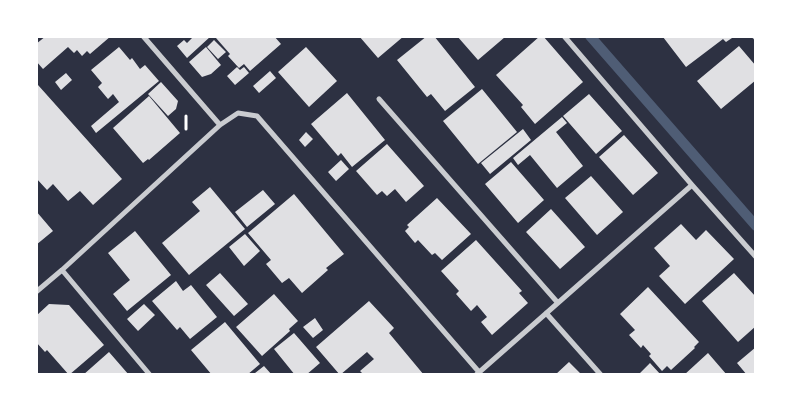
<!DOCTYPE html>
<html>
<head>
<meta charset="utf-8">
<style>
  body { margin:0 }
  #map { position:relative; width:792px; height:411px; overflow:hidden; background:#2d3142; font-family:"Varela Round",sans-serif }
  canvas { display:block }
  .frame { position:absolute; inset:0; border:38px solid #fff; pointer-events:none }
</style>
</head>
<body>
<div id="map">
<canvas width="792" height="411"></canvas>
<div class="frame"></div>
</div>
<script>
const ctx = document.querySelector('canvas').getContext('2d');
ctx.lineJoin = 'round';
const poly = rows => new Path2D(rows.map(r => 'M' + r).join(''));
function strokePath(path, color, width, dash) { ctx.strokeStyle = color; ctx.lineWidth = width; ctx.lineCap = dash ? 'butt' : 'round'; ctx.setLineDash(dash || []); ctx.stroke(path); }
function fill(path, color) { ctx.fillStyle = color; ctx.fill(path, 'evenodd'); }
strokePath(poly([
  [590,36,756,226]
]), '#4f5d75', 10);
fill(poly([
  [46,36,111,36,90,54,87,51,82,56,77,50,74,53,68,47,43,69,36,61,36,44],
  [194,36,211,36,187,58,177,46,184,40,187,43],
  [218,36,274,36,281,44,250,71,244,64,239,68,228,56,230,54,216,38],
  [359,36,404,36,378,58],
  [427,36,434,36,475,87,445,111,431,94,427,97,397,60],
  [457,36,504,36,505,37,478,60],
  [540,36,543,36,583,82,535,124,521,107,523,105,496,75],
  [664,36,731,36,732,38,726,42,723,39,686,67,663,37],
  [214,40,226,52,218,59,207,47],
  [739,46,756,66,756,80,721,109,697,81],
  [119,47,130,60,132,58,140,69,145,65,159,81,96,133,91,126,119,102,113,94,108,99,98,87,102,83,91,70],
  [206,47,221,65,211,74,202,77,189,62],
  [306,47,337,81,309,107,278,72],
  [237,67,240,70,244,67,249,73,235,85,227,76],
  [270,71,276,78,259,93,253,86],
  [66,73,72,80,61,90,55,82],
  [161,82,178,101,176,109,168,116,148,94],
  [38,85,122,179,93,205,80,191,68,201,53,184,47,190,36,178,36,86],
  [482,89,517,132,478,164,443,121],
  [347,93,385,140,352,167,341,153,338,156,311,124],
  [589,94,622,131,596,154,563,116],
  [149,96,180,133,149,160,148,159,143,163,113,128],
  [562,117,567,123,556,132,583,166,557,188,530,155,518,165,513,158],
  [523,129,531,140,490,174,481,163],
  [306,132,313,139,305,147,299,140],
  [624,135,658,173,633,195,599,157],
  [387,144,424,186,406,202,395,189,387,196,382,191,377,195,356,171],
  [341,160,349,169,336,181,328,172],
  [511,162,544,200,518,223,485,184],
  [591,176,623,212,597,235,565,198],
  [210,187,245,229,189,275,162,243,200,211,192,202],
  [263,190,275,204,247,227,235,212],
  [294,194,344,254,326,268,328,270,302,293,289,278,282,283,266,264,271,260,248,233],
  [437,198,471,234,442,260,435,253,432,255,418,240,415,243,405,231,409,227,407,225],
  [551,209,585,247,560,269,526,232],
  [36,211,53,231,36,245],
  [681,224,696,240,706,230,734,259,685,304,659,276,670,266,654,248],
  [135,231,171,275,127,311,113,294,130,280,108,253],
  [245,234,260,251,244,266,229,247],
  [476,240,522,291,519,293,528,303,492,335,481,322,487,317,477,305,471,311,456,294,459,291,441,271],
  [220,273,248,304,234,316,206,285],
  [734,273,756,297,756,326,738,342,702,301],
  [176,281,183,291,191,285,217,317,190,339,180,327,177,330,152,301],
  [648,287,699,342,694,347,695,348,671,370,667,366,662,371,649,356,651,354,643,345,641,348,629,335,635,330,620,314],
  [274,294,298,321,289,329,290,331,262,356,236,327],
  [369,301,394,328,389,333,424,375,364,375,360,371,374,359,367,352,340,375,316,347],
  [49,304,69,305,104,345,69,375,47,350,45,352,36,342,36,336,37,335,36,334,36,316],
  [144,304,155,315,138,331,127,319],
  [315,318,323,330,313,338,303,327],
  [225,322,260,364,247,375,212,375,191,350],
  [294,333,320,363,306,375,295,375,274,349],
  [756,347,756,375,747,375,737,363],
  [109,352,129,375,83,375],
  [708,353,727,375,684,375],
  [569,362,582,375,555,375],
  [650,363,661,375,638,375],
  [264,366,272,375,257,375,255,373]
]), '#e0e0e3');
strokePath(poly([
  [186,129,186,116]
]), '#fff', 3);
strokePath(poly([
  [143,36,220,125],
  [564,36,692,185,756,257],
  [754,36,756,38],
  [379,99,558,303],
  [62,270,150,375],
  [36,292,62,270,220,125,238,113,257,116,479,372],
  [546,313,601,375],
  [476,375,692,185]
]), '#caccd0', 5);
</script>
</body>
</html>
